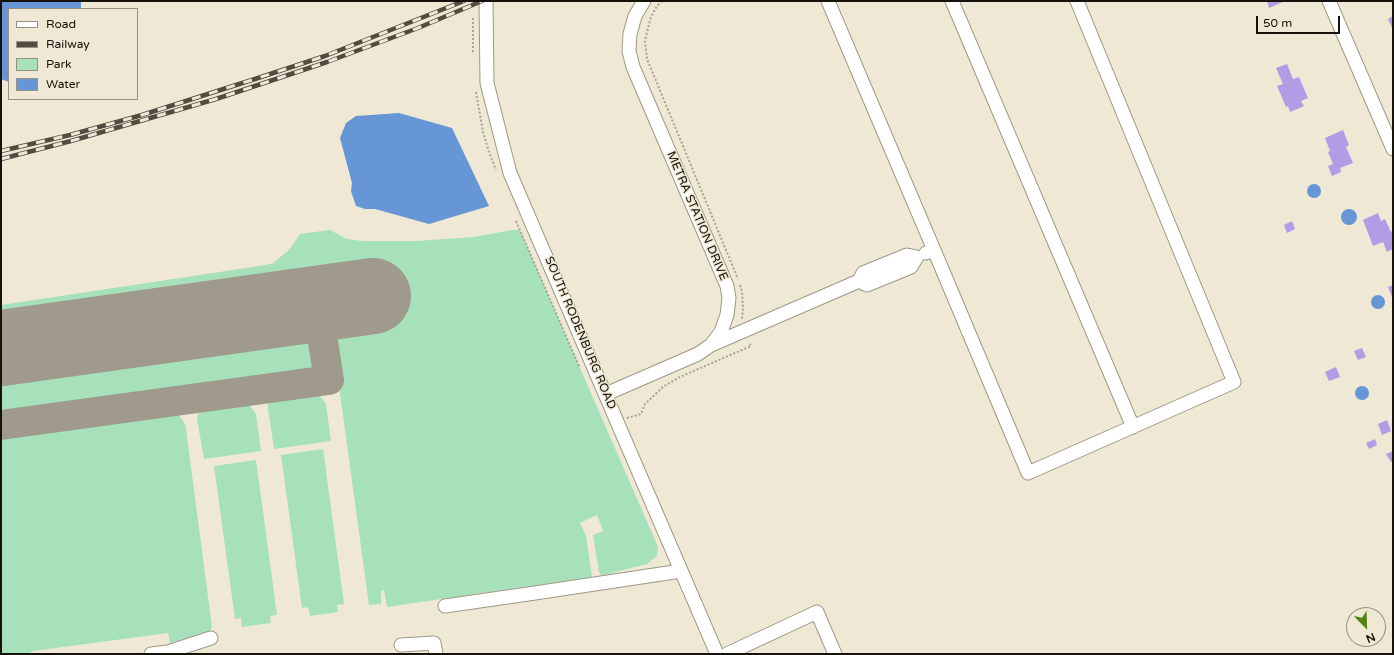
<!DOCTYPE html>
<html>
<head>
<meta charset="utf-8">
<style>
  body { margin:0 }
  #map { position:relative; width:1394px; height:655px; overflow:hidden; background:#eee8d4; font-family:"Varela Round",sans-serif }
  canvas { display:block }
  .frame { position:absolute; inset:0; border:2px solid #14120b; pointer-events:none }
  .legend { position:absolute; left:8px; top:8px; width:130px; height:92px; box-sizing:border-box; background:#eee8d4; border:1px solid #979284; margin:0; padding:5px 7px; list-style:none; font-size:12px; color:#14120b }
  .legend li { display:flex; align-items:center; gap:8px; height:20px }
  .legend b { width:20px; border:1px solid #979284 }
  .north { position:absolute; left:1346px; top:607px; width:40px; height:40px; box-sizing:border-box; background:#eee8d4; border:1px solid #979284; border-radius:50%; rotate:157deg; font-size:11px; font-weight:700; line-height:16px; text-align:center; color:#14120b }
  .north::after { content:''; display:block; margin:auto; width:14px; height:18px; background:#548313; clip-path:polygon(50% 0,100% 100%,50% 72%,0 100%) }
  .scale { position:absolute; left:1256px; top:16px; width:84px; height:18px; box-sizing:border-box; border:2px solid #14120b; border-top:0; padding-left:5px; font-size:12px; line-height:14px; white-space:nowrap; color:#14120b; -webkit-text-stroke:3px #eee8d4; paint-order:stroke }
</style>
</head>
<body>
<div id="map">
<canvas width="1394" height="655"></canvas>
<div class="frame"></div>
<ul class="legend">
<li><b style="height:5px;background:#fff"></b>Road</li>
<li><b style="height:5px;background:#504c42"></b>Railway</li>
<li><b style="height:11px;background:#a7e1bb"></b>Park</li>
<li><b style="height:11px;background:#6696d5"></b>Water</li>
</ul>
<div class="north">N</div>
<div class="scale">50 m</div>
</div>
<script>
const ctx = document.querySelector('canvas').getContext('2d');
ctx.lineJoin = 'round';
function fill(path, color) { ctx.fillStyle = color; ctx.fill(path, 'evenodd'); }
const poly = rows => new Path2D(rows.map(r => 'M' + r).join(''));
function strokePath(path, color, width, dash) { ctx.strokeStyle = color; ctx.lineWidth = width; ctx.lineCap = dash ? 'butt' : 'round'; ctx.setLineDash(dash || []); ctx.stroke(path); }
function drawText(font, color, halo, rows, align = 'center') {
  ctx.font = font + ' "Varela Round",sans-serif'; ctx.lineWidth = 3; ctx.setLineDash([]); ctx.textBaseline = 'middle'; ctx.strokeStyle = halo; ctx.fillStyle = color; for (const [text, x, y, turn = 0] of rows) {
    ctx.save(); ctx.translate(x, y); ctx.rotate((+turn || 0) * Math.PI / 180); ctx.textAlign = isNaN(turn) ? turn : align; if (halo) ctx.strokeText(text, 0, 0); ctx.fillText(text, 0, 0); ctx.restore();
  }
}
fill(poly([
  [330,230,347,239,362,241,416,241,474,237,512,230,520,230,658,547,657,556,647,564,639,566,604,575,601,575,599,572,593,535,603,531,597,515,580,523,586,536,592,577,387,607,384,590,381,591,381,604,369,605,331,328,381,321,374,270,1,321,1,305,266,265,273,263,289,250,300,234],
  [292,334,296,334,304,339,313,349,315,361,314,366,309,372,1,415,1,373],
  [311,392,317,392,326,404,331,441,274,449,268,409,268,404,273,399,278,397],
  [241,402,247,402,256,414,261,451,204,459,197,419,198,414,203,409,207,407],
  [165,411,177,413,184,422,186,429,212,627,210,631,170,643,168,633,33,651,28,654,1,654,1,434],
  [323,449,344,604,337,605,338,612,310,616,308,607,302,608,281,455],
  [256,460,277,615,270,616,271,623,242,627,241,618,235,619,214,466]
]), '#a7e1bb');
fill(poly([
  [1,1,81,1,81,9,9,9,9,82,1,79],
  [399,113,452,128,489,206,429,224,375,209,365,209,356,206,351,191,352,183,340,138,346,123,356,116],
  '1307 191a7 7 0 1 1 14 0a7 7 0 1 1-14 0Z',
  '1341 217a8 8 0 1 1 16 0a8 8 0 1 1-16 0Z',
  '1371 302a7 7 0 1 1 14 0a7 7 0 1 1-14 0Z',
  '1355 393a7 7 0 1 1 14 0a7 7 0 1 1-14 0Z'
]), '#6696d5');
strokePath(poly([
  [1,425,329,380,317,304]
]), '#9f9a8b', 30);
strokePath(poly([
  [1,348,373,296]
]), '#9f9a8b', 76);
fill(poly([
  [1267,1,1285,1,1269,8],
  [1393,16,1393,30,1388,19],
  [1287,64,1293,79,1299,77,1308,98,1301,101,1304,106,1290,112,1288,106,1286,107,1277,86,1283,84,1276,68],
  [1343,130,1349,145,1346,147,1353,163,1340,168,1341,172,1332,176,1328,166,1333,164,1328,152,1330,151,1325,138],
  [1378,213,1381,221,1385,219,1391,232,1392,231,1393,234,1393,249,1387,252,1383,242,1373,246,1363,220],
  [1292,221,1295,229,1287,233,1284,225],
  [1393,285,1393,299,1388,287],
  [1362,348,1366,357,1358,360,1354,351],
  [1336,367,1340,377,1329,381,1325,372],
  [1387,420,1391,431,1382,435,1378,424],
  [1375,439,1377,445,1369,449,1366,443],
  [1393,451,1393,461,1391,462,1386,454]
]), '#b39be5');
const minor = poly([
  [486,1,487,83,510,173,717,654],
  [828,1,934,250,926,253],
  [952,1,1133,427],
  [1329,1,1393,149],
  [934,250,1028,473,1234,382,1077,1],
  [711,345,859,281,863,273,907,255,917,257,911,267,867,285,859,281],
  [606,394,698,354,711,345,721,332,727,315,729,298,727,286,633,67,629,51,630,34,635,16,644,1],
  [445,606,535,593,681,571],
  [401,645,434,643,436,654],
  [151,654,168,652,211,638],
  [727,654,817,612,835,654]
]);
strokePath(minor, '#9e9886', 15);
strokePath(poly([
  [662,1,657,6,651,17,648,28,645,41,647,59,738,279],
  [473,18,473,53],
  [476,92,483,132,489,152,496,170],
  [516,221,579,366],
  [740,285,742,292,743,308,742,319],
  [627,418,641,414,645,404,664,386,680,377,751,346,749,342]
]), '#a8a494', 2, [2, 2]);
strokePath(minor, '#fff', 13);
const rail = poly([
  [1,151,70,135,142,115,255,79,325,56,464,1],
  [1,159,71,141,216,99,327,62,418,28,482,1]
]);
strokePath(rail, '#504c42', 4.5);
strokePath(rail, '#eee8d4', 3, [9]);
drawText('12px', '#14120b', '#eee8d4', [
  ["METRA STATION DRIVE",697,216,67],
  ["SOUTH RODENBURG ROAD",580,333,67]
]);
</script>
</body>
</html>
